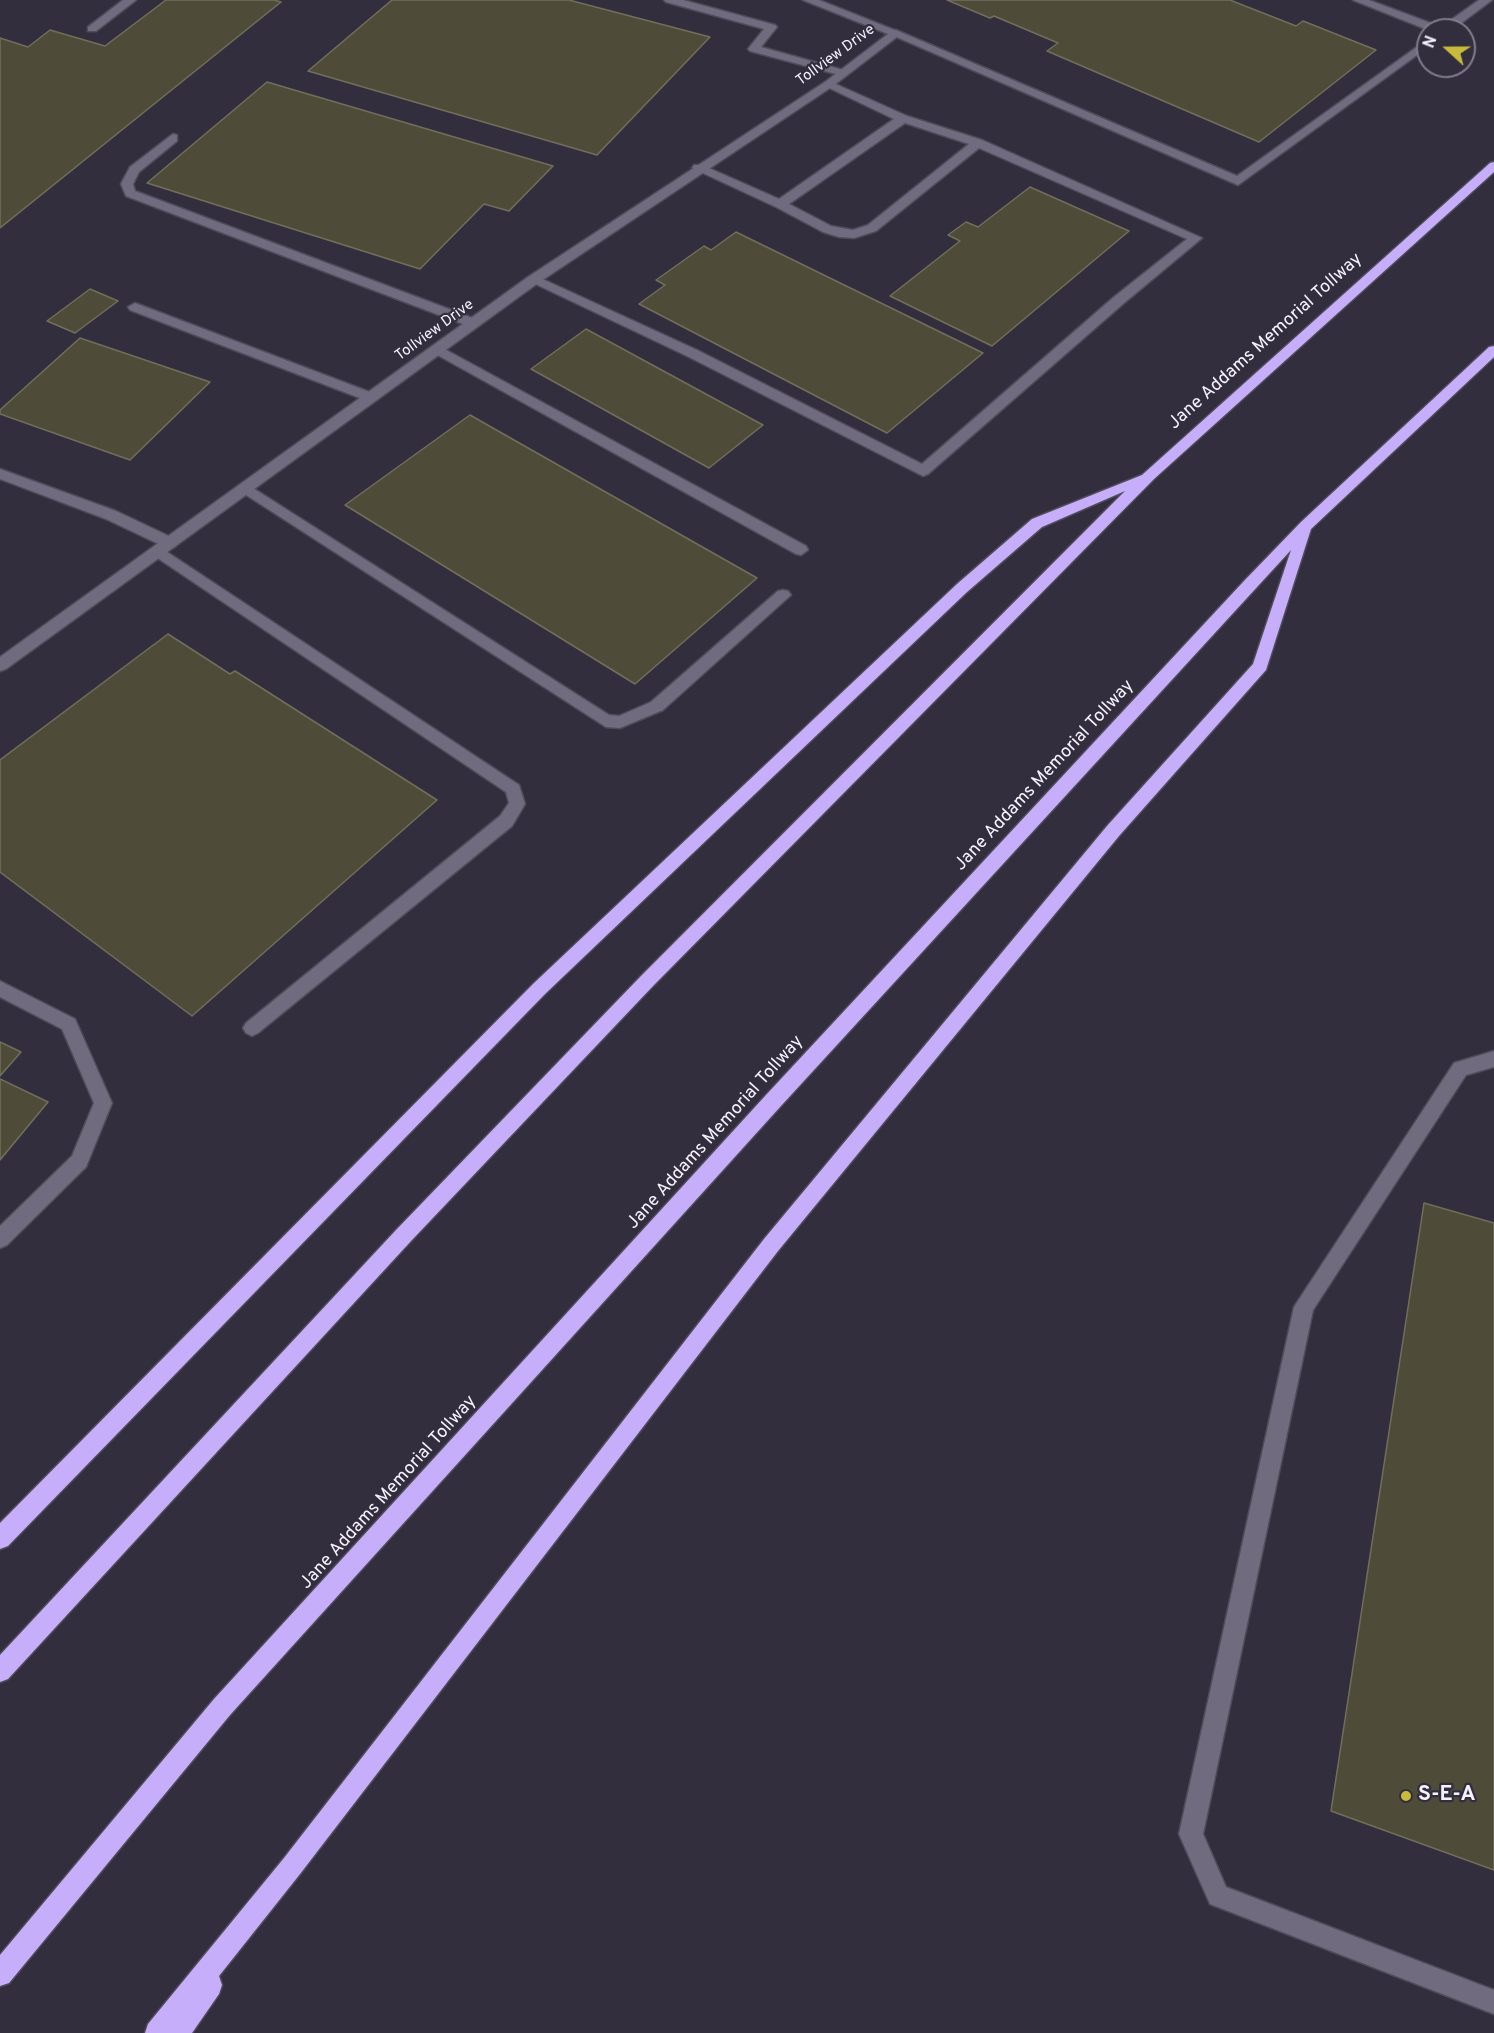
<!DOCTYPE html>
<html>
<head>
<meta charset="utf-8">
<style>
  body { margin:0 }
  #map { position:relative; width:1494px; height:2033px; overflow:hidden; background:#332e3e; font-family:Overpass,sans-serif }
  canvas { display:block }
  .north { position:absolute; left:1416px; top:18px; width:60px; height:60px; box-sizing:border-box; background:#332e3e; border:2px solid #817c8b; border-radius:50%; rotate:291deg; font-size:16px; font-weight:700; line-height:24px; text-align:center; color:#f6f2fe }
  .north::after { content:''; display:block; margin:auto; width:21px; height:27px; background:#c8bb3b; clip-path:polygon(50% 0,100% 100%,50% 72%,0 100%) }
</style>
</head>
<body>
<div id="map">
<canvas width="1494" height="2033"></canvas>
<div class="north">N</div>
</div>
<script>
const ctx = document.querySelector('canvas').getContext('2d');
ctx.lineJoin = 'round';
function fill(path, color) { ctx.fillStyle = color; ctx.fill(path, 'evenodd'); }
const poly = rows => new Path2D(rows.map(r => 'M' + r).join(''));
function strokePath(path, color, width, dash) { ctx.strokeStyle = color; ctx.lineWidth = width; ctx.lineCap = dash ? 'butt' : 'round'; ctx.setLineDash(dash || []); ctx.stroke(path); }
function drawText(font, color, halo, rows, align = 'center') {
  ctx.font = font + ' Overpass,sans-serif'; ctx.lineWidth = 4.5; ctx.setLineDash([]); ctx.textBaseline = 'middle'; ctx.strokeStyle = halo; ctx.fillStyle = color; for (const [text, x, y, turn = 0] of rows) {
    ctx.save(); ctx.translate(x, y); ctx.rotate((+turn || 0) * Math.PI / 180); ctx.textAlign = isNaN(turn) ? turn : align; if (halo) ctx.strokeText(text, 0, 0); ctx.fillText(text, 0, 0); ctx.restore();
  }
}
const building = poly([
  [166,0,274,0,281,2,0,228,0,38,28,47,50,30,105,46,166,0],
  [392,0,569,0,710,37,597,155,308,71,392,0],
  [947,0,1230,0,1296,26,1303,21,1376,50,1259,142,1047,51,1058,43,994,16,990,18,947,0],
  [267,82,553,166,509,211,484,204,420,269,147,183,267,82],
  [1030,187,1129,231,992,346,890,296,960,241,948,235,966,222,978,227,1030,187],
  [736,232,983,353,887,433,639,304,665,285,656,280,704,246,711,250,736,232],
  [90,289,118,301,75,333,47,321,90,289],
  [586,329,763,425,709,468,531,369,586,329],
  [80,338,210,382,130,460,0,414,0,410,80,338],
  [470,415,757,578,635,684,345,505,470,415],
  [168,634,230,674,235,671,437,800,192,1016,0,872,0,760,168,634],
  [0,1042,21,1052,0,1076,0,1042],
  [0,1079,48,1102,0,1160,0,1079],
  [1424,1203,1494,1223,1494,1870,1331,1811,1424,1203]
]);
fill(building, '#4e4c39');
strokePath(building, '#716f5b', 1.5);
const lane = poly([
  [123,0,136,0,96,31,88,31,88,27,123,0],
  [664,0,683,0,775,25,777,27,761,47,847,71,849,73,843,76,750,51,748,49,764,29,666,2,664,0],
  [1353,0,1369,0,1441,27,1479,0,1492,0,1452,30,1428,30,1353,0],
  [896,30,1237,176,1428,39,1428,47,1238,185,892,35,892,31,896,30],
  [829,81,907,116,982,140,1202,238,1124,303,928,474,923,476,687,356,527,280,528,277,538,277,697,350,922,464,1114,297,1187,239,979,148,876,231,854,238,839,237,823,232,776,207,692,168,694,165,702,165,779,199,894,119,825,86,823,84,829,81],
  [905,123,969,144,868,225,853,230,831,226,789,204,905,123],
  [173,134,177,135,177,141,139,172,133,184,135,191,478,320,480,323,473,327,468,326,126,196,121,184,130,167,173,134],
  [135,303,375,394,377,397,375,400,365,400,130,310,128,307,135,303],
  [437,345,806,546,808,550,801,555,796,554,432,352,430,349,437,345],
  [0,469,116,511,175,539,177,543,175,547,165,547,106,519,0,479,0,469],
  [245,483,609,715,619,716,651,702,778,591,783,590,788,591,791,595,663,710,620,728,606,727,240,491,238,488,245,483],
  [158,546,519,785,525,804,512,826,258,1033,252,1036,246,1033,243,1028,246,1023,500,816,509,803,506,792,153,555,151,551,158,546],
  [0,981,75,1019,112,1103,86,1167,7,1245,0,1248,0,1226,72,1156,94,1103,62,1029,0,997,0,981],
  [1494,1051,1494,1067,1466,1075,1313,1310,1203,1834,1226,1887,1494,1990,1494,2014,1210,1904,1179,1834,1294,1307,1454,1063,1494,1051]
]);
const street = poly([
  [803,0,819,0,902,33,833,86,538,283,6,669,0,671,0,657,528,277,825,82,888,34,803,0]
]);
const highway = poly([
  [1494,162,1494,172,1154,479,653,986,411,1241,8,1679,0,1682,0,1655,397,1229,641,976,1125,491,1042,527,967,592,545,994,8,1546,0,1549,0,1523,533,984,957,584,1032,519,1142,475,1490,163,1494,162],
  [1494,346,1494,357,1311,529,1266,670,1119,836,778,1251,300,1874,219,1976,222,1985,219,1994,192,2033,145,2033,148,2024,284,1858,764,1239,1107,826,1253,664,1291,550,780,1107,230,1715,9,1983,0,1986,0,1955,214,1699,766,1095,1244,581,1301,522,1489,347,1494,346]
]);
strokePath(lane, '#504b59', 3);
strokePath(street, '#504b59', 3);
strokePath(highway, '#504b59', 3);
fill(lane, '#716b7f');
fill(street, '#716b7f');
fill(highway, '#c7aefb');
for (const [x, y, r, color] of [
  [1406,1796,6,"#c8bb3b"]
]) { const dot = new Path2D(); dot.arc(x, y, r, 0, 2 * Math.PI); ctx.fillStyle = color; ctx.fill(dot); strokePath(dot, '#332e3e', 2); }
drawText('15px', '#f6f2fe', '#332e3e', [
  ["Tollview Drive",836,56,-36],
  ["Tollview Drive",435,331,-36]
]);
drawText('18px', '#f6f2fe', '#332e3e', [
  ["Jane Addams Memorial Tollway",1266,342,-42],
  ["Jane Addams Memorial Tollway",1045,776,-47],
  ["Jane Addams Memorial Tollway",716,1133,-48],
  ["Jane Addams Memorial Tollway",389,1493,-48]
]);
drawText('bold 21px', '#f6f2fe', '#332e3e', [
  ["S-E-A",1418,1796]
], 'left');
</script>
</body>
</html>
